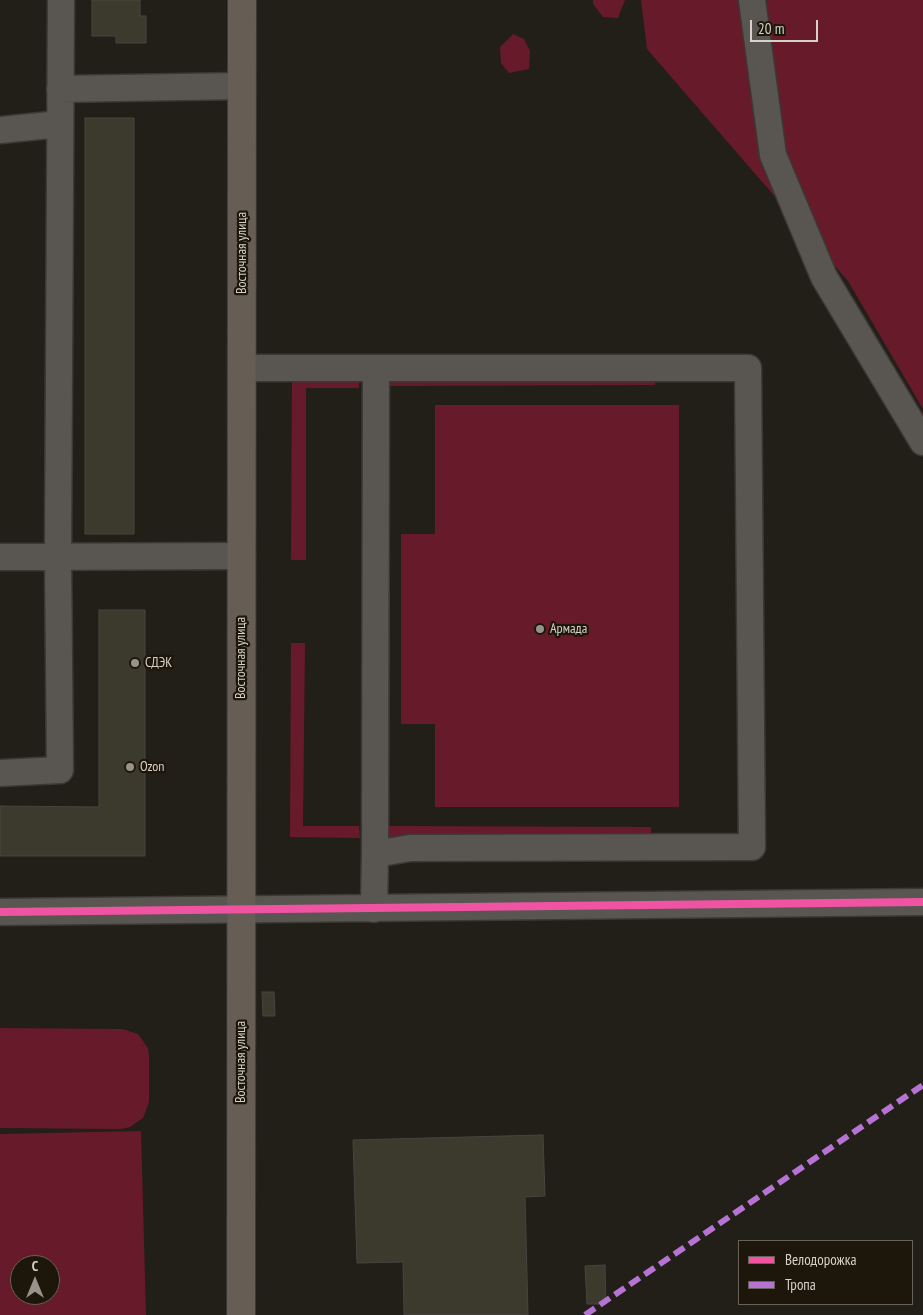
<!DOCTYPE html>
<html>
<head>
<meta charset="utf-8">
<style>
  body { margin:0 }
  #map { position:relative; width:923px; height:1315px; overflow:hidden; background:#221e18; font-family:"PT Sans Narrow",sans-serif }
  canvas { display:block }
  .legend { position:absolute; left:738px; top:1240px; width:175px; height:65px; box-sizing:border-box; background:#1d160b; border:1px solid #676157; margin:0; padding:6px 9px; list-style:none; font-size:15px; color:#d6d2ca }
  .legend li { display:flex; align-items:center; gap:10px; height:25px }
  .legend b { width:25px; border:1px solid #676157 }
  .north { position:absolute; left:10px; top:1255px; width:50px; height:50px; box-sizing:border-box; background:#1d160b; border:1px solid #676157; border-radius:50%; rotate:0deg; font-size:14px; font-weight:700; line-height:20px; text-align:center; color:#d6d2ca }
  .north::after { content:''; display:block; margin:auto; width:18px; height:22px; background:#97938c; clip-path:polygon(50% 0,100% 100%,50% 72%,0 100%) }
  .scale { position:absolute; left:750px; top:20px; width:68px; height:22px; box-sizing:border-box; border:2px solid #d6d2ca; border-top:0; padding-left:6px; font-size:15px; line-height:18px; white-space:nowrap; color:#d6d2ca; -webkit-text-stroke:4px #1d160b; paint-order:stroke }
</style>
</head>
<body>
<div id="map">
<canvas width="923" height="1315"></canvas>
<ul class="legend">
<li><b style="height:6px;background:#f153a3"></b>Велодорожка</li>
<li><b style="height:6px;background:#b673d3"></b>Тропа</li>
</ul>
<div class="north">С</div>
<div class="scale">20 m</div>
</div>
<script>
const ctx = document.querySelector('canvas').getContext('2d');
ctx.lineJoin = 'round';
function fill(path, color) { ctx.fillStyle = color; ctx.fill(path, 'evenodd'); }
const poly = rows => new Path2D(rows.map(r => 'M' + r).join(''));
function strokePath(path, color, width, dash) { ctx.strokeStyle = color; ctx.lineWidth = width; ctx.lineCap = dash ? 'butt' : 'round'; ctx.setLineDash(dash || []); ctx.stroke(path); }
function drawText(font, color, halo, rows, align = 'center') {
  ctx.font = font + ' "PT Sans Narrow",sans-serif'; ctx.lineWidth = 4.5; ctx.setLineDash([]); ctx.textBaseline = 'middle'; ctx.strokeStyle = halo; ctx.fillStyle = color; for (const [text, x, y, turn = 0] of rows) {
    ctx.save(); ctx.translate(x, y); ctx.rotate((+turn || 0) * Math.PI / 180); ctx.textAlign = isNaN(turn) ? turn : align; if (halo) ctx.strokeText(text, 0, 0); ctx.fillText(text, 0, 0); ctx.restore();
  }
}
fill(poly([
  [593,0,625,0,618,18,603,17,593,4],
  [641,0,923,0,923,409,848,281,647,49],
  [513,34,524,39,530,51,529,69,509,73,501,63,500,47],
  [388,373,656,373,655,385,388,386],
  [292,374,359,374,359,388,306,388,306,560,291,560],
  [435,405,679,405,679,807,435,807,435,724,401,724,401,534,435,534],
  [291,643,305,643,303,826,359,826,360,838,290,837],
  [388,826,651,827,651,838,388,838],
  [0,1028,122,1029,138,1034,148,1048,149,1056,149,1102,143,1118,130,1127,121,1129,0,1128],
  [141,1131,146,1315,0,1315,0,1134],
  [20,1265,50,1265,50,1295,20,1295]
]), '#671b2a');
const building = poly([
  [92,0,140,0,140,16,146,16,146,43,116,43,116,36,92,36,92,0],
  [85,118,134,118,134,534,85,534,85,118],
  [99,610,145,610,145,856,0,856,0,806,99,807,99,610],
  [262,992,274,992,275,1016,263,1016,262,992],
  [543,1135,545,1196,525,1197,528,1315,404,1315,403,1262,357,1263,353,1140,543,1135],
  [605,1265,606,1304,587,1304,585,1266,605,1265]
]);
fill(building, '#3b3a2d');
strokePath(building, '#484540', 1);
const minor = poly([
  [752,0,773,155,824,277,923,442],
  [60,89,242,86],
  [0,130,60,124],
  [242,368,748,368,752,847,410,848,375,854,374,909],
  [0,557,242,556],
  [0,773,60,770,58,556,61,0],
  [375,854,376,368],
  [0,912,923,902]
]);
const major = poly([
  [241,1315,242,0]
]);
strokePath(minor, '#3c3834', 29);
strokePath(major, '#3c3834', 30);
strokePath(minor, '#595652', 26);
strokePath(major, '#665d55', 28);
strokePath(poly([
  [585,1315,923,1085]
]), '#b673d3', 6, [12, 6]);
strokePath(poly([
  [0,912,923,902]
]), '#f153a3', 8);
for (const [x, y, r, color] of [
  [540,629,5,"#97938c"],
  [135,663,5,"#97938c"],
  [130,767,5,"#97938c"]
]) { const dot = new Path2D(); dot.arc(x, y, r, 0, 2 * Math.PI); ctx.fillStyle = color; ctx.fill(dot); strokePath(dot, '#1d160b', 2); }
drawText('14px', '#d6d2ca', '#1d160b', [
  ["Восточная улица",242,253,-90],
  ["Восточная улица",241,658,-90],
  ["Восточная улица",241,1062,-90]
]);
drawText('14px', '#d6d2ca', '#1d160b', [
  ["Армада",550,629],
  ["СДЭК",145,663],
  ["Ozon",140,767]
], 'left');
</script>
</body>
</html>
